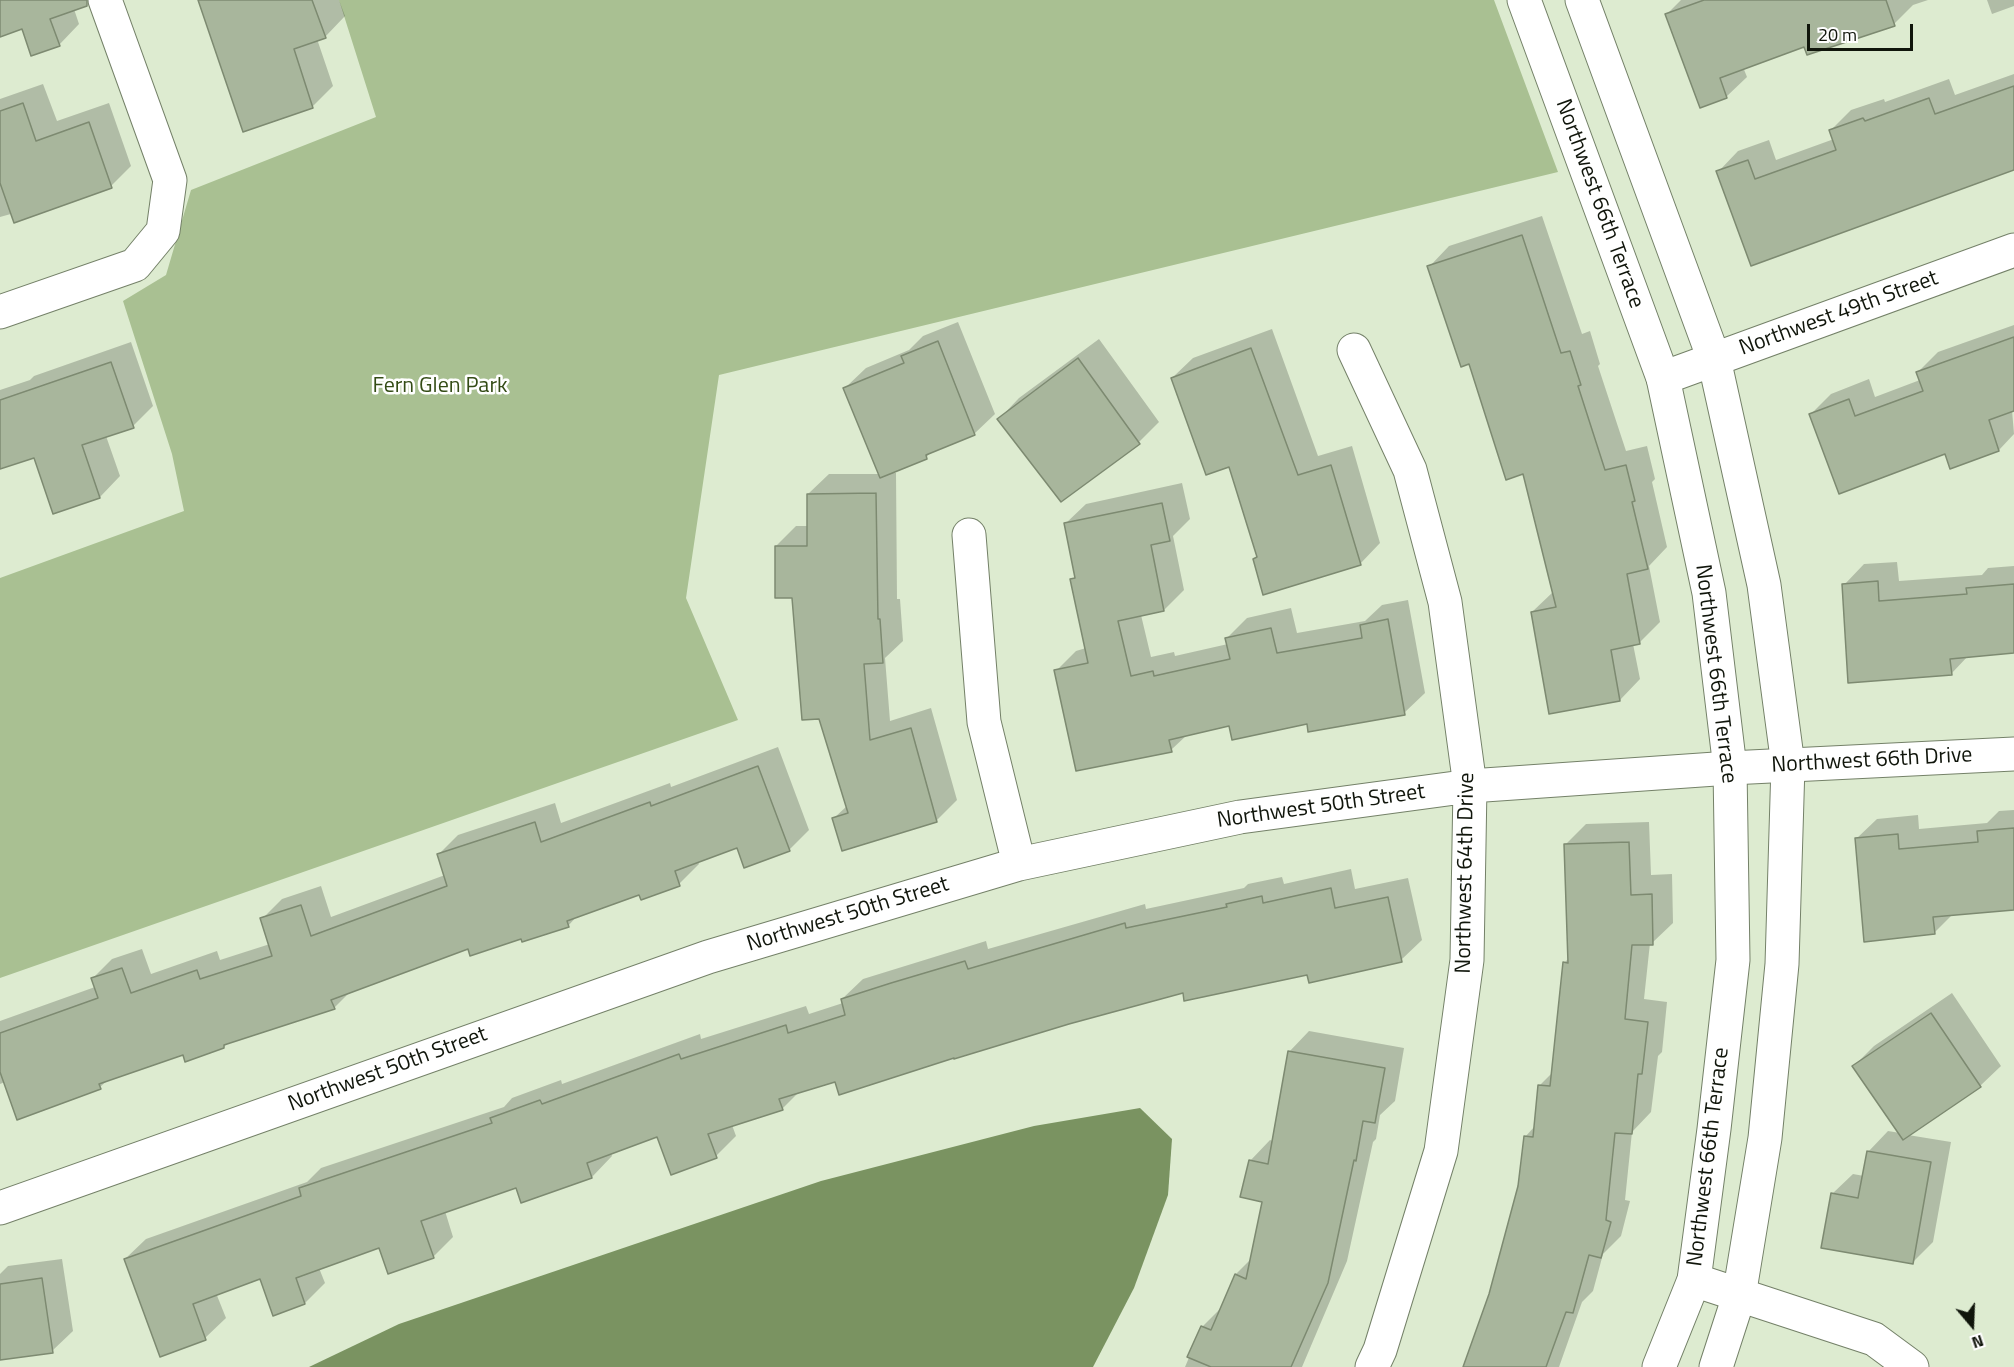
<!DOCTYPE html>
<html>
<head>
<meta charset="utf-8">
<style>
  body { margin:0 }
  #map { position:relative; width:2014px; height:1367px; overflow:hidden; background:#ddebd0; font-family:"Titillium Web",sans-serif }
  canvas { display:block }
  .north { position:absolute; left:1942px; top:1295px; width:60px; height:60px; -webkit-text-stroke:4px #fff; paint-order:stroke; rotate:161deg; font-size:16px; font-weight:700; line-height:24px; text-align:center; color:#10150b }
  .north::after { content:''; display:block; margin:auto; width:21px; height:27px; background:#10150b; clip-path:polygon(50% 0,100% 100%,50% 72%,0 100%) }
  .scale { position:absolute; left:1807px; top:24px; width:106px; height:27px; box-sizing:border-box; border:3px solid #10150b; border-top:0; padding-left:8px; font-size:18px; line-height:21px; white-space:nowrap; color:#10150b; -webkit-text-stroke:4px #fff; paint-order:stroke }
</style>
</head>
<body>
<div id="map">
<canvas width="2014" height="1367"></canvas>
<div class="north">N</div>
<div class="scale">20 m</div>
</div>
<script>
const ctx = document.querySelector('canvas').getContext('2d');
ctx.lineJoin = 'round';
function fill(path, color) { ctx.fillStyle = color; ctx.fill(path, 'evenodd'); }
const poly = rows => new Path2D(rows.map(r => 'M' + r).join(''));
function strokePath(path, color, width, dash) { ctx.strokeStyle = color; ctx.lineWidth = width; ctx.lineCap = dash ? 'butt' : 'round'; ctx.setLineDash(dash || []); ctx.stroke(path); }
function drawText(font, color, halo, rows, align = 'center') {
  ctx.font = font + ' "Titillium Web",sans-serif'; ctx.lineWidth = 5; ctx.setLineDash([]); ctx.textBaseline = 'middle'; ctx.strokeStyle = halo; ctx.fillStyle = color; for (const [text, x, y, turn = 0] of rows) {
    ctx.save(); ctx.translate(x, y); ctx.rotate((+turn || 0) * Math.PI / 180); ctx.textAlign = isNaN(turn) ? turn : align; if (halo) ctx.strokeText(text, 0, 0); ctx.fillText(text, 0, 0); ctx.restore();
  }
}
fill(poly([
  [339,0,1494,0,1558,172,719,375,686,598,738,720,0,978,0,578,184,511,172,454,123,301,166,275,191,190,376,117]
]), '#a9c092');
fill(poly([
  [1140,1108,1172,1139,1168,1195,1134,1288,1093,1367,309,1367,399,1324,821,1181,1034,1126]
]), '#7a9361');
fill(poly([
  [0,0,71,0,79,24,59,45,23,27,0,35],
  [199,0,339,0,345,16,325,37,317,39,333,86,313,106,244,130],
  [1681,0,1928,0,1913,5,1894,24,1805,45,1743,67,1747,77,1726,97,1667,14],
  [1987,0,2014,0,2014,6,1992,14],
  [2014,74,2014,168,1752,264,1718,172,1738,151,1769,140,1776,160,1834,139,1830,131,1851,110,1884,99,1885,102,1949,79,1955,95],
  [43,84,57,121,109,103,131,166,111,186,0,217,0,99],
  [1542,216,1582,334,1590,331,1600,364,1598,366,1626,451,1647,446,1655,479,1652,482,1667,547,1649,566,1660,622,1639,643,1633,644,1640,679,1620,700,1532,612,1553,592,1524,472,1470,362,1429,267,1449,246],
  [958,322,995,414,974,434,933,451,926,457,886,473,896,473,897,599,900,599,903,641,885,658,890,721,931,708,957,800,936,821,834,818,847,806,793,597,776,546,796,526,809,526,808,494,829,474,880,474,845,388,866,368,909,350,923,336],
  [2014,325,2014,410,2012,410,2014,434,1999,450,1951,467,1946,452,1811,414,1831,394,1869,379,1875,397,1920,380,1918,372,1938,352],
  [1272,329,1318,456,1352,446,1380,543,1360,564,1254,559,1258,555,1230,465,1172,378,1193,358],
  [1099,339,1159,422,1139,442,999,419,1019,398],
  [131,342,153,406,133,426,106,436,120,476,100,497,54,512,35,456,0,467,0,390,30,380,34,376],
  [1182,483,1190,519,1173,536,1184,590,1164,610,1141,615,1151,657,1174,652,1175,656,1228,644,1227,638,1247,618,1291,608,1297,633,1365,621,1382,605,1408,600,1425,693,1404,713,1308,722,1230,724,1188,734,1171,750,1056,671,1076,651,1086,648,1072,580,1076,576,1065,524,1086,504],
  [1897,562,1899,581,1982,575,1988,568,2014,566,2014,652,1969,655,1951,674,1844,585,1864,564],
  [778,747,809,830,789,850,738,846,698,861,699,864,679,884,640,893,578,915,568,926,469,947,351,991,334,1008,228,1042,224,1047,184,1053,109,1079,100,1087,5,1082,0,1084,0,1021,95,987,92,979,112,959,142,949,151,974,217,951,220,960,270,944,262,919,282,899,321,886,331,917,445,875,438,855,458,835,555,803,561,823,670,783,671,787],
  [2014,810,2014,908,1953,914,1934,933,1856,839,1877,819,1918,815,1919,829,1987,823,1999,811],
  [1649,822,1651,875,1672,874,1673,923,1652,943,1650,943,1644,999,1667,1002,1662,1052,1658,1056,1651,1112,1632,1132,1625,1200,1630,1201,1621,1236,1603,1254,1593,1291,1582,1302,1559,1367,1464,1367,1491,1295,1520,1186,1525,1137,1535,1126,1540,1085,1552,1073,1564,963,1569,958,1565,845,1586,824],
  [1351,869,1355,889,1408,878,1422,940,1401,960,1184,992,836,1080,800,1091,782,1109,732,1125,736,1136,716,1156,658,1135,611,1153,612,1156,592,1177,522,1201,517,1186,445,1211,453,1237,433,1257,380,1246,319,1268,325,1283,305,1303,261,1277,216,1293,226,1318,205,1338,125,1259,146,1239,307,1182,321,1168,504,1107,512,1098,561,1080,562,1084,700,1034,701,1039,806,1006,809,1014,843,1003,842,999,863,979,986,941,988,949,1145,904,1146,909,1244,888,1248,884,1282,877,1284,884],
  [1952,993,2001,1066,1980,1086,1908,1135,1951,1142,1933,1242,1912,1263,1832,1194,1853,1174,1864,1176,1868,1152,1888,1131,1900,1133,1854,1066,1874,1046],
  [1309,1031,1404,1048,1395,1101,1380,1115,1376,1139,1373,1142,1347,1261,1302,1367,1185,1367,1202,1327,1222,1307,1236,1274,1252,1258,1264,1200,1250,1161,1270,1140,1273,1141,1289,1052],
  [62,1259,73,1331,52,1351,0,1359,0,1274,8,1266]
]), '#0003');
const building = poly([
  [0,0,87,0,87,6,50,19,60,46,31,56,22,29,0,37,0,0],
  [198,0,312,0,326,38,294,49,313,108,243,132,198,0],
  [1704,0,1886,0,1895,26,1807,55,1804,47,1720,78,1727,98,1700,108,1665,14,1704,0],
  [2014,86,2014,170,1751,266,1716,171,1748,160,1755,179,1836,150,1829,130,1863,118,1865,121,1929,98,1935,114,2014,86],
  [23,103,36,141,89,122,112,188,14,223,0,183,0,111,23,103],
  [1522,235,1561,353,1570,351,1581,385,1578,386,1605,470,1626,465,1635,501,1632,502,1648,569,1627,574,1640,644,1611,650,1620,701,1549,714,1531,612,1556,607,1523,474,1506,480,1469,364,1461,367,1427,266,1522,235],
  [2014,337,2014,411,1989,420,1999,451,1950,469,1945,454,1839,494,1809,414,1849,399,1855,416,1923,391,1916,372,2014,337],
  [938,341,975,435,926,455,927,459,880,478,843,388,904,363,901,356,938,341],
  [1251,348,1298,475,1331,465,1361,565,1263,595,1253,559,1257,557,1229,467,1206,475,1171,378,1251,348],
  [1078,358,1140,444,1061,502,997,419,1078,358],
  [111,362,134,428,82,445,100,498,53,514,34,458,0,469,0,400,111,362],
  [876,493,878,619,880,619,883,663,864,664,870,740,911,728,937,822,842,851,832,818,848,813,819,719,802,720,792,598,775,598,775,546,807,546,807,494,876,493],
  [1162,503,1170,541,1151,545,1164,611,1118,621,1131,676,1153,671,1154,676,1230,659,1225,638,1271,628,1277,653,1362,638,1360,625,1388,619,1405,715,1308,732,1307,724,1232,740,1229,726,1169,740,1172,752,1076,771,1054,670,1088,663,1070,579,1075,578,1064,523,1162,503],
  [1878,581,1879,601,1967,594,1966,588,2014,584,2014,653,1950,659,1952,675,1848,683,1842,584,1878,581],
  [758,766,790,851,744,868,737,848,675,871,680,886,641,900,639,895,567,921,569,927,522,942,521,939,470,956,468,949,331,1000,335,1009,224,1045,224,1048,185,1062,183,1055,99,1084,101,1089,17,1120,0,1072,0,1033,98,998,91,978,122,968,131,993,197,970,200,979,272,956,260,918,301,905,311,936,447,886,437,854,535,822,541,842,650,802,651,806,758,766],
  [2014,828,2014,910,1933,917,1935,934,1864,942,1855,838,1898,834,1899,849,1978,842,1977,831,2014,828],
  [1629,842,1631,895,1652,894,1653,945,1632,945,1625,1019,1648,1022,1642,1074,1638,1074,1632,1134,1615,1133,1606,1220,1611,1222,1601,1258,1589,1255,1573,1313,1566,1312,1546,1367,1463,1367,1489,1294,1518,1186,1524,1136,1533,1137,1538,1085,1550,1086,1563,962,1568,963,1564,844,1629,842],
  [1331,888,1335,908,1388,897,1402,962,1309,983,1307,975,1184,1001,1183,993,1069,1024,954,1059,954,1058,839,1095,835,1082,779,1099,783,1110,708,1134,717,1158,671,1175,657,1137,587,1163,592,1178,521,1203,516,1188,421,1221,434,1258,388,1274,379,1248,296,1278,305,1304,273,1316,260,1279,193,1304,206,1340,160,1357,124,1259,301,1196,299,1188,492,1123,490,1118,540,1100,542,1104,679,1054,681,1059,786,1025,788,1033,845,1015,841,999,891,983,965,961,968,969,1125,923,1126,928,1227,907,1226,904,1262,896,1263,903,1331,888],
  [1931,1013,1981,1087,1903,1140,1852,1066,1931,1013],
  [1288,1051,1385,1068,1375,1123,1363,1121,1356,1161,1354,1160,1328,1283,1291,1367,1211,1367,1187,1357,1201,1326,1211,1330,1235,1274,1246,1279,1262,1202,1240,1197,1249,1160,1268,1164,1288,1051],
  [1867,1151,1931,1162,1913,1264,1821,1248,1831,1193,1858,1198,1867,1151],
  [42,1278,53,1353,0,1360,0,1284,42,1278]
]);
fill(building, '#a8b69c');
strokePath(building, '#7d8a71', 1.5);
const street = poly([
  [0,312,135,265,163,231,170,180,105,0],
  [1354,350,1410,470,1445,602,1470,786,1467,960,1441,1151,1380,1350,1372,1367],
  [1663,378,2014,250],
  [969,535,984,722,1019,864],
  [0,1208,708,957,1019,864,1240,817,1470,786,1730,768,2014,754],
  [1694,1280,1874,1339,1912,1367]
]);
const secondary = poly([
  [1524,0,1663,378,1709,593,1730,768,1733,960,1714,1129,1694,1280,1659,1367],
  [1582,0,1714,359,1764,585,1788,765,1782,964,1765,1138,1739,1296,1716,1367]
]);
strokePath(street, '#748168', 35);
strokePath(secondary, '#748168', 35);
strokePath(street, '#fff', 33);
strokePath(secondary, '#fff', 33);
drawText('22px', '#10150b', '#fff', [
  ["Northwest 66th Terrace",1599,204,70],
  ["Northwest 49th Street",1839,314,-20],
  ["Northwest 66th Terrace",1715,674,83],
  ["Northwest 66th Drive",1872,761,-3],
  ["Northwest 50th Street",1321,807,-8],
  ["Northwest 64th Drive",1466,873,-89],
  ["Northwest 50th Street",848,915,-17],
  ["Northwest 50th Street",388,1070,-20],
  ["Northwest 66th Terrace",1709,1157,-83]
]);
drawText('22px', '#344c16', '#fff', [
  ["Fern Glen Park",440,387]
]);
</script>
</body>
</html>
